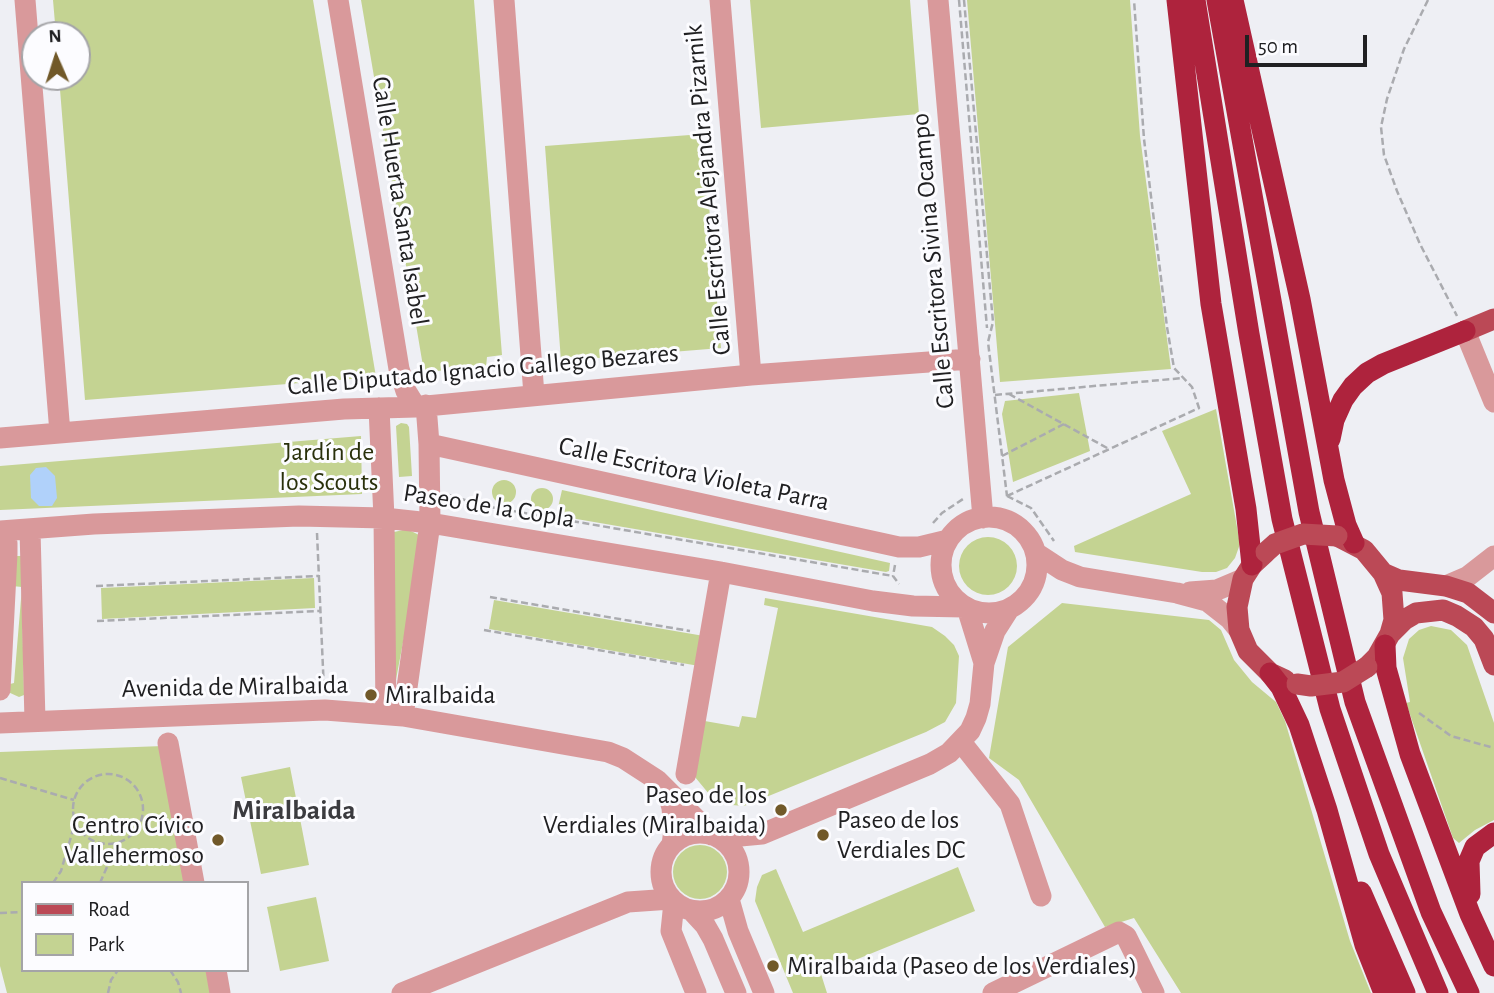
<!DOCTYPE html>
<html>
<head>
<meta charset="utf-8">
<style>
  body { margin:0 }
  #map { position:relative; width:1494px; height:993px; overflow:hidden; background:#eeeff4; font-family:"Alegreya Sans",sans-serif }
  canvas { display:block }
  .legend { position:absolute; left:21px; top:881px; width:228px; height:91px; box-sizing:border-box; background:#fcfcff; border:2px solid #a4a4a7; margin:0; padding:9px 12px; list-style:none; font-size:21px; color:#202022 }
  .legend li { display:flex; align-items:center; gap:14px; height:35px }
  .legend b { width:35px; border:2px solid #a4a4a7 }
  .north { position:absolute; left:21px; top:21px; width:70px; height:70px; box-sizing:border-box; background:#fcfcff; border:2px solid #a4a4a7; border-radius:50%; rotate:357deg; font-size:19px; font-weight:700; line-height:28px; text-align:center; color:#202022 }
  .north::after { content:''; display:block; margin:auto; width:24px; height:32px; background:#715929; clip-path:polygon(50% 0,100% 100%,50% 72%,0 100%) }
  .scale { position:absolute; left:1245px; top:35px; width:122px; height:32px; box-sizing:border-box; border:4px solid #202022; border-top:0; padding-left:9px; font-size:21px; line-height:24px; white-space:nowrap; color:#202022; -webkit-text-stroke:5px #fcfcff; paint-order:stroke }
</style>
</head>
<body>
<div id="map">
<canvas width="1494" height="993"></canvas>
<ul class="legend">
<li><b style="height:9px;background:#bb4956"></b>Road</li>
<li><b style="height:19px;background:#c4d392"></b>Park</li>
</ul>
<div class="north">N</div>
<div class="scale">50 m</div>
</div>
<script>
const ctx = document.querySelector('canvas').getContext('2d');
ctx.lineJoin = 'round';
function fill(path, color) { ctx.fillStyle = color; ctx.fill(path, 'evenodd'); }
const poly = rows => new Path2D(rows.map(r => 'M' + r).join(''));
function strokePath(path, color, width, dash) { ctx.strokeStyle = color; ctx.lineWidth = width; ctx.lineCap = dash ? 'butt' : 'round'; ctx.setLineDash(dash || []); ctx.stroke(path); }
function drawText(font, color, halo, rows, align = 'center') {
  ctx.font = font + ' "Alegreya Sans",sans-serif'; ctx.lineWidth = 6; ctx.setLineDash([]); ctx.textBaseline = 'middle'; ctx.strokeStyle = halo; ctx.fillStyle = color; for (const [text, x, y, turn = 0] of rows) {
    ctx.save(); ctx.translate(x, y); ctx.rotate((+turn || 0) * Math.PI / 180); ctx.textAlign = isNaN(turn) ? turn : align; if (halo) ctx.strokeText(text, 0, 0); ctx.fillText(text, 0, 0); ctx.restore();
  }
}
fill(poly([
  [53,0,313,0,376,377,85,400,59,77,77,77,77,35,56,35],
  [361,0,474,0,502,355,487,357,486,367,424,372],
  [750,0,910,0,919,114,761,128],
  [967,0,1130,0,1140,136,1171,369,1000,382],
  [703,134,721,348,561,361,545,146],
  [1079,393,1090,451,1013,482,1002,414,1005,401],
  [1216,409,1240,544,1235,558,1227,568,1216,572,1202,572,1075,552,1074,546,1191,494,1162,431],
  [401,423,407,424,409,427,412,476,399,477,396,426],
  [361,436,362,494,0,510,0,466],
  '492 492a12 12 0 1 1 24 0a12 12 0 1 1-24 0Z',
  '531 499a11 11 0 1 1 22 0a11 11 0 1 1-22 0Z',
  [562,490,890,563,889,571,886,572,559,516,557,512],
  [407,529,423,537,394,690,390,533],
  '959 566a29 29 0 1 1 58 0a29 29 0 1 1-58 0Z',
  [17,556,21,556,24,695,19,697,8,692,6,685,14,683,22,587,12,586],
  [314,578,315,608,102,619,101,588],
  [765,598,932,627,945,636,954,645,959,656,956,703,945,722,926,732,744,806,720,804,714,800,690,771,699,720,739,727,742,716,756,718,778,608,764,605],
  [494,600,704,636,699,666,489,629],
  [1062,603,1209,620,1221,630,1234,660,1252,682,1276,702,1285,721,1350,941,1371,993,1181,993,1134,918,1105,927,1019,780,989,758,1008,647],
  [1431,626,1451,630,1467,645,1494,723,1494,820,1475,830,1459,843,1453,838,1406,703,1410,702,1403,658,1409,639,1419,630],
  [163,746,188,883,23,883,23,970,211,970,215,993,7,993,0,966,0,752],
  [290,767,309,865,261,874,241,777],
  '673 872a27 27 0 1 1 54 0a27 27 0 1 1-54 0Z',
  [958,867,975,911,821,974,827,993,793,993,755,901,757,887,762,875,776,869,803,932],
  [316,897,329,961,280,971,267,907]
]), '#c4d392');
fill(poly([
  [46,467,55,476,57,498,52,506,39,506,31,498,30,475,36,468]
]), '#b0d1fa');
strokePath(poly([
  [959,0,987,328],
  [964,0,993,322,988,342,1007,496],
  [1428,0,1404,49,1387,99,1381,127,1384,155,1397,191,1420,244,1457,316],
  [1009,394,1109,449],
  [995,395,1183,378],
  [1002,456,1064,424],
  [449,495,484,506,893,576],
  [1007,496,1199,408,1192,387,1174,368,1167,327,1144,139,1134,0],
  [1007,496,1031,508,1054,541],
  [933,523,942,513,963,499],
  [317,533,324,691],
  [895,565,893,576,899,584],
  [96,586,319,576],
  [490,597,690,631],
  [97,621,320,611],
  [484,630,684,665],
  [1419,713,1451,736,1494,748],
  '73 809a35 35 0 1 1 70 0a35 35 0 1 1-70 0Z',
  [0,778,74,800],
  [53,883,61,871,75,823],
  [100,883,117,844],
  [0,913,23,912],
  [170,970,178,982,181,993],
  [108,993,111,980,118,970]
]), '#aaabaf', 2.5, [7, 3.5]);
strokePath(poly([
  [25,0,60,433],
  [338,0,399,369,406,391,416,407],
  [504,0,534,395],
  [720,0,751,375],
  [938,0,983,518],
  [1465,331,1494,402],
  [379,408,384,518,386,714],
  [0,438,344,409,416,407,751,375,970,359],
  [429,444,899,547,919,547,948,540],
  '941 565a48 48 0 1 1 96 0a48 48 0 1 1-96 0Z',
  [30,530,35,721],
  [0,531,94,524,299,516,384,518,430,523,501,535,721,572,873,601,913,606,964,607],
  [0,534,7,543,7,554,0,690],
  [1036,553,1062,570,1080,577,1177,593,1207,601,1230,619,1239,630],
  [1446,586,1467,577,1494,556],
  [1190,592,1217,590,1243,579],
  [967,608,984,663],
  [403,716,430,523,429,444,426,405],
  [0,723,325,710,403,716,608,752,623,758,657,780,712,835],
  [961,742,1010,804,1041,896],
  [168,743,194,883],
  [686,774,721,572],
  [667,790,672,808,674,830,672,845],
  '661 872a39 39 0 1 1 78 0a39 39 0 1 1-78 0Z',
  [719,838,762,834,930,764,949,753,970,731,976,718,980,704,984,663,995,631,1009,609],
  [729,899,738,931,764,993],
  [674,902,671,931,696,993],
  [692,911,705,925,713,939,736,993],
  [216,970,220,993],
  [402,993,628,902,671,899],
  [993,993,1119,932,1126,936,1154,993]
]), '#d9999b', 21);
strokePath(poly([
  [1465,331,1494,319],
  [1337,536,1364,550,1383,573,1392,593,1394,620,1390,634,1377,657,1367,667],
  [1265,553,1252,565,1243,579,1237,607,1239,630,1248,651,1270,673,1285,680],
  [1383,573,1399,580,1446,586,1468,593,1494,613],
  [1390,634,1404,620,1416,613,1443,610,1457,616,1474,627,1484,639,1494,665]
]), '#bb4956', 21);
strokePath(poly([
  [1177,0,1211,304,1246,509,1252,565],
  [1195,0,1249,334,1282,519,1330,709,1379,854,1438,993],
  [1217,0,1309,512,1355,702,1431,912,1469,993],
  [1233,0,1300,299,1334,480,1346,525,1354,543],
  [1330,439,1334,420,1343,400,1353,386,1367,373,1383,364,1465,331],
  [1385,645,1386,668,1410,754,1470,914,1494,966],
  [1270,673,1281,687,1299,725,1327,810,1365,945,1384,993],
  [1361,892,1405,993],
  [1470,894,1469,861,1475,847,1494,833]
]), '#ae233d', 21);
strokePath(poly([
  [1266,552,1275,544,1303,534,1337,536],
  [1297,684,1311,686,1343,682,1367,667]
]), '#bb4956', 21);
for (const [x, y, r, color] of [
  [371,695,7,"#715929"],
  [781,810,7,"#715929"],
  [823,835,7,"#715929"],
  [218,840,7,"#715929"],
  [773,966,7,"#715929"]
]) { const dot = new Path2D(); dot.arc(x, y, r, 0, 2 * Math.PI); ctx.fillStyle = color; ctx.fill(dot); strokePath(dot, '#fcfcff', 2.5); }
drawText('26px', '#202022', '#fcfcff', [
  ["Calle Escritora Alejandra Pizarnik",708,190,-95],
  ["Calle Huerta Santa Isabel",400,201,81],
  ["Calle Escritora Sivina Ocampo",933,261,-95],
  ["Calle Diputado Ignacio Gallego Bezares",483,370,-5],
  ["Calle Escritora Violeta Parra",694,474,12],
  ["Paseo de la Copla",489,506,9],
  ["Avenida de Miralbaida",235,687,-1]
]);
drawText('26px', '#29300b', '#fcfcff', [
  ["Jardín de",329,452],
  ["los Scouts",329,482]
]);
drawText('26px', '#202022', '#fcfcff', [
  ["Miralbaida",385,695],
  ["Paseo de los",767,795,"right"],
  ["Verdiales (Miralbaida)",767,825,"right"],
  ["Paseo de los",837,820],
  ["Verdiales DC",837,850],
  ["Centro Cívico",204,825,"right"],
  ["Vallehermoso",204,855,"right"],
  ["Miralbaida (Paseo de los Verdiales)",787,966]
], 'left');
drawText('bold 28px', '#3b3b3f', '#fcfcff', [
  ["Miralbaida",294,811]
]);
</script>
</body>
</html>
